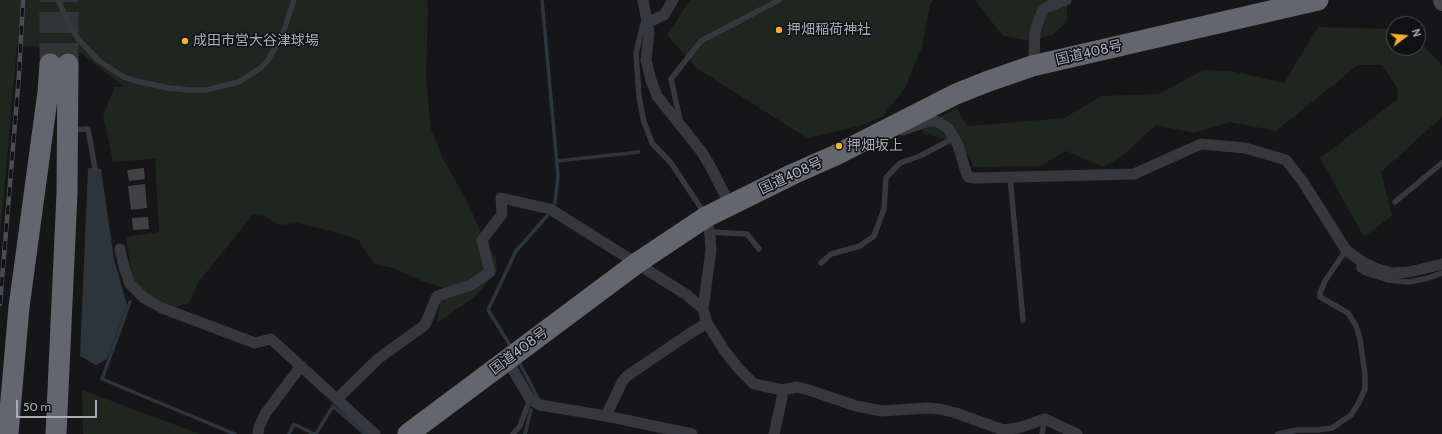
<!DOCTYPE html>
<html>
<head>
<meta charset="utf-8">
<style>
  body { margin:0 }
  #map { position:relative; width:1442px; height:434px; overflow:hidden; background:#161618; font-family:Cabin,sans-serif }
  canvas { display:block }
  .north { position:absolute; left:1386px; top:16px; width:40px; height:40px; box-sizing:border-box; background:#111113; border:1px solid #4d4f55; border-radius:50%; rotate:74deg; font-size:11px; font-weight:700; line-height:16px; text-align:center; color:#a8adb8 }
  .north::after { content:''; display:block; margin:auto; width:14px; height:18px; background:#f2b134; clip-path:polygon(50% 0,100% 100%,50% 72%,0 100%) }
  .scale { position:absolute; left:16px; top:400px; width:81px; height:18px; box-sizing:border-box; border:2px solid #a8adb8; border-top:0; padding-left:5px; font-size:12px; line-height:14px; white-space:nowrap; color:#a8adb8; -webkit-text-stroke:3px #111113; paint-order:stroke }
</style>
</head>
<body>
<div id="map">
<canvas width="1442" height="434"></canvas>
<div class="north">N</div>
<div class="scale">50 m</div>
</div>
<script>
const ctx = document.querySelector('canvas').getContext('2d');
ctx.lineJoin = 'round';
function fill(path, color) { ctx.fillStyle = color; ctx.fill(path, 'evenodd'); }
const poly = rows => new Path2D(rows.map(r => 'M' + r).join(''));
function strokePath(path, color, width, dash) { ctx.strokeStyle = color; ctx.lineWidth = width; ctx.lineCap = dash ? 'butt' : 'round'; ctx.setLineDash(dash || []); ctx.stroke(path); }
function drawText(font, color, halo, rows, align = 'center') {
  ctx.font = font + ' Cabin,"Noto Sans JP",sans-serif'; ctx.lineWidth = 3; ctx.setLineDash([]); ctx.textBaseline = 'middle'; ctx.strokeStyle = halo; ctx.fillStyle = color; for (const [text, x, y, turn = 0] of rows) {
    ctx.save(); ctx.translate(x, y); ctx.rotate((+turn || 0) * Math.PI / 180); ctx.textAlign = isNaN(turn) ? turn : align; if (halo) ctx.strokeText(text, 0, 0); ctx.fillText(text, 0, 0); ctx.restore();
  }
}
fill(poly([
  [0,0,427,0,428,10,426,79,431,129,443,159,465,197,483,237,496,258,497,271,476,296,437,323,442,287,424,282,393,268,374,264,358,239,326,230,297,223,279,225,265,216,253,215,199,281,189,303,174,307,156,300,141,290,132,278,126,237,159,232,155,159,113,162,103,115,115,87,124,87,81,53,17,45,0,239],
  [690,0,933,0,930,4,922,47,905,88,883,116,860,126,807,138,698,69,667,35],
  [975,0,1067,0,1067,22,1052,35,1030,41,1003,36],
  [1318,27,1394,29,1394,48,1418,48,1418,40,1442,65,1442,117,1381,172,1392,216,1364,237,1320,158,1398,99,1397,87,1382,65,1358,65,1276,131,1230,122,1194,133,1156,125,1122,156,1104,167,1066,151,1040,166,974,167,970,158,954,141,924,134,921,127,956,108,968,126,1064,118,1102,96,1159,94,1203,70,1231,71,1284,83],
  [82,390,200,434,83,434]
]), '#1e261f');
fill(poly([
  [88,168,101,169,114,259,127,305,107,359,96,365,80,356]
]), '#2c353c');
strokePath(poly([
  [542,0,558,176,555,203],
  [557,161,639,152],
  [130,302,102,379,235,434],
  [510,345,488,310,516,251,547,216],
  [520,364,538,398],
  [289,434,294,424,314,434],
  [316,434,333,406,365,434],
  [525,434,531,410]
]), '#2c353c', 3.5);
fill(poly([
  [144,168,145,179,129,181,127,170],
  [145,184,147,208,131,210,128,186],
  [148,217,149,229,133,230,132,218]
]), '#404145');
strokePath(poly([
  [50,64,50,0],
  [68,64,68,0]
]), '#333438', 21, [21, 10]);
strokePath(poly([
  [58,0,71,28,79,40,98,60,110,68,124,77,136,81,169,88,190,90,206,90,239,82,262,67,268,60,282,36,294,0],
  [644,20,636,53,639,97,644,122,652,143,671,163,705,214],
  [680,120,671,79,701,41,779,0],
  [71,130,88,129,95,168],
  [1010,176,1023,320],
  [1395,202,1442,163],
  [710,232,747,234,759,249],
  [1360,260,1359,269,1366,273,1388,280,1409,282,1428,278,1442,273],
  [821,263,831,254,860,246,874,236,884,209,886,178,900,163,920,156,954,138],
  [513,434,520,426,530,399],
  [1042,434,1045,419],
  [1278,434,1297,430,1318,430,1332,428,1351,415,1358,404,1365,389,1365,374,1360,339,1356,326,1348,313,1320,297,1320,293,1325,281,1346,250]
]), '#37383d', 5.5);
strokePath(poly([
  [643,0,649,32,646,60,651,80,657,96,701,151,709,164,730,205],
  [647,23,664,15,673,0],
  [1032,66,1034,63,1035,31,1039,19,1044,9,1050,6,1066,0],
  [903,130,928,121,936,121,948,128,958,145,966,172,968,177,975,178,1134,174,1201,144,1245,148,1286,160,1303,182,1346,250,1364,263,1378,269,1391,273,1409,272,1442,264],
  [120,249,124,267,130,284,144,298,162,308,255,343,271,339,375,434],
  [703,309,711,250,710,235,706,217],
  [509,358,513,370,530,399,540,405,606,416,692,434],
  [337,399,379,358,425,325,437,296,471,285,490,272,482,240,502,214,501,198,550,209,687,295,703,309,707,323,724,350,739,369,754,384,782,390,797,387,809,390,856,406,882,411,927,408,940,409,956,413,1003,430,1018,428,1045,419,1077,434],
  [606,416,622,382,627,376,689,334,707,323],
  [258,434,259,427,265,414,301,366],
  [774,434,782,398,782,390]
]), '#37383d', 11);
strokePath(poly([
  [1441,0,1442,3]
]), '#45474d', 16);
strokePath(poly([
  [8,434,19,307,48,92,50,64],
  [56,434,67,193,68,64],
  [408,434,637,263,706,217,793,174,836,155,956,94,986,82,1032,66,1318,0]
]), '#63666e', 21);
const rail = poly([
  [0,304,19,75,23,0]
]);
strokePath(rail, '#4a4c52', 4.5);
strokePath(rail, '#111113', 3, [9]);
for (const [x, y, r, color] of [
  [779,30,4,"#f2b134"],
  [185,41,4,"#f2b134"],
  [839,146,4,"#f2b134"]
]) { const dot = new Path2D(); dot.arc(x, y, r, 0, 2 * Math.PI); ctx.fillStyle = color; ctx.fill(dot); strokePath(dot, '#111113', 1.5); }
drawText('14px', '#a8adb8', '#111113', [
  ["押畑稲荷神社",787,30],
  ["成田市営大谷津球場",193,41],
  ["押畑坂上",847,146]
], 'left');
drawText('14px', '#a8adb8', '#111113', [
  ["国道408号",1089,53,-13],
  ["国道408号",791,176,-25],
  ["国道408号",519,351,-37]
]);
</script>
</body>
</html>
